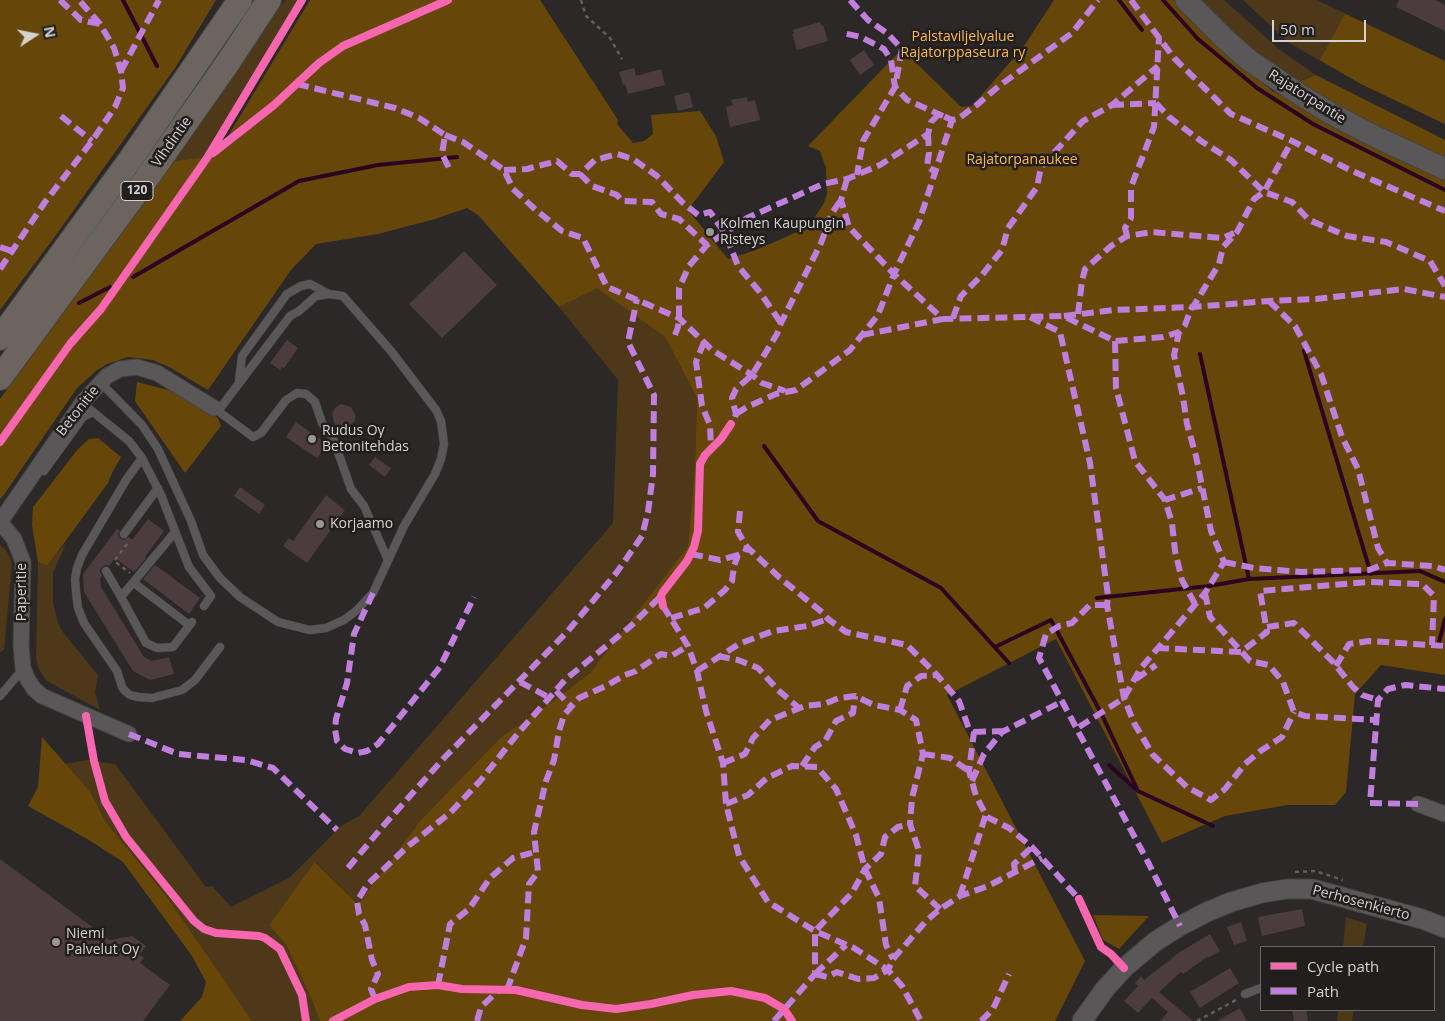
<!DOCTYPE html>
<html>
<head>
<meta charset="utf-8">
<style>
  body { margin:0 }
  #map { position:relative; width:1445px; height:1021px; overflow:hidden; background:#2b2827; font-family:"Open Sans",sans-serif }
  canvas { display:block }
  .legend { position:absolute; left:1260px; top:946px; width:175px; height:65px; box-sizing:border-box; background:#221e1d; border:1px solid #6a6665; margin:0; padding:6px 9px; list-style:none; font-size:15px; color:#d5d2d2 }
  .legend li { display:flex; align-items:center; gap:10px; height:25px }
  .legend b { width:25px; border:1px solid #6a6665 }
  .north { position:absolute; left:10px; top:10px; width:50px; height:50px; -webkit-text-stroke:4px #221e1d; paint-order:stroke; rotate:79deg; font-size:14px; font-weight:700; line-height:20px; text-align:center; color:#d5d2d2 }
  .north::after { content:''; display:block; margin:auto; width:18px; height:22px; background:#d5d2d2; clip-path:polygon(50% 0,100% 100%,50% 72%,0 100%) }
  .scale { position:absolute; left:1272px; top:20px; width:94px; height:22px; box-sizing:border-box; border:2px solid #d5d2d2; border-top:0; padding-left:6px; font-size:15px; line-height:18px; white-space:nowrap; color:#d5d2d2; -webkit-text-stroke:4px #221e1d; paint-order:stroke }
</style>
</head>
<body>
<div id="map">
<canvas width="1445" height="1021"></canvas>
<ul class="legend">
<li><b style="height:6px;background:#f766af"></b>Cycle path</li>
<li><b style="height:6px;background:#c07fdc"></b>Path</li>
</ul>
<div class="north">N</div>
<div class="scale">50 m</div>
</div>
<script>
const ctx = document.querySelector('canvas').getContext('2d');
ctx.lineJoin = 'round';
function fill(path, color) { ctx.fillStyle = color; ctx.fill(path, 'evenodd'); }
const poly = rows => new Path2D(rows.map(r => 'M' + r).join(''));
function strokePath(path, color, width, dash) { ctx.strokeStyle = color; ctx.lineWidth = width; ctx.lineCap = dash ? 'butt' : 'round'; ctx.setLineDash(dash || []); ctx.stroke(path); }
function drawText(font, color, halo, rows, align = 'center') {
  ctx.font = font + ' "Open Sans",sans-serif'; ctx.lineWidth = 5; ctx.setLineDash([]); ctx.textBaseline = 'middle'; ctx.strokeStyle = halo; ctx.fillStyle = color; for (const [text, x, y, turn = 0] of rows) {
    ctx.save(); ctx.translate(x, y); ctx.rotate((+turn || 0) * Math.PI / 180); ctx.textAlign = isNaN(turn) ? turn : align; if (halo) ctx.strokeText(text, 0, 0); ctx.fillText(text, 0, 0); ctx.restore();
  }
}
fill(poly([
  [254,0,258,0,221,56,102,220,99,218,217,55],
  [285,0,299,0,205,158,174,161],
  [1200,0,1224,0,1280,50,1316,75,1297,82,1246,45],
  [1243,0,1317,0,1445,61,1445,124,1361,84,1289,43],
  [597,287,665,337,697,398,695,464,688,546,590,673,546,706,500,738,420,821,358,906,316,862,269,925,286,945,311,998,320,1021,184,1021,222,978,167,897,105,821,91,793,64,764,87,760,115,764,206,887,212,886,231,907,289,878,341,826,359,816,613,523,618,380,559,307],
  [66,543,53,573,53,602,58,623,62,631,98,675,95,692,100,710,47,681,38,668,36,658,38,562,47,564],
  [0,545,5,549,10,557,12,565,4,650,0,652],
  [1346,917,1367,924,1363,947,1343,947],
  [1338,1010,1354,1010,1352,1021,1337,1021]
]), '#4d3819');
fill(poly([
  [0,0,216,0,175,68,56,235,0,310],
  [310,0,540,0,618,120,617,124,633,143,644,141,653,134,651,115,700,111,716,136,724,162,688,210,728,259,756,250,797,232,814,218,823,205,827,194,826,168,820,151,808,146,902,49,961,107,972,106,1024,46,1054,0,1174,0,1221,49,1271,90,1364,143,1445,181,1445,675,1381,665,1355,694,1346,792,1335,805,1287,805,1225,816,1162,843,1056,639,947,695,1085,961,1055,1021,320,1021,311,998,286,945,269,925,315,862,358,905,420,821,500,738,546,706,590,673,688,546,695,464,697,398,665,337,597,288,559,307,478,215,467,208,435,219,378,234,316,244,291,270,208,390,171,368,153,360,128,357,107,364,96,371,77,388,3,496,0,499,0,399,174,161,216,156],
  [1345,14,1445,61,1445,124,1361,84,1320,60],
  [1316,75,1445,140,1445,161,1384,134,1298,82],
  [137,382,176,392,218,418,221,426,185,473,135,401],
  [98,438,121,457,112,473,108,483,56,554,47,565,38,562,32,525,33,507,78,449,89,439],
  [42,737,91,793,105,821,167,897,252,1021,180,1021,202,997,206,982,192,956,123,862,89,840,28,806,38,787],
  [1093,915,1149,916,1119,949,1103,940]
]), '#674709');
strokePath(poly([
  [123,0,157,66],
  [1119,0,1142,30],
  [1163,0,1198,39,1257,88,1313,124,1445,190],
  [133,277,299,181,378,165,457,157],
  [79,303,110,287],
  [1304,351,1371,574],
  [1200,354,1249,579,1420,571,1445,582],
  [764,446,818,521,941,588,1009,663],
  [1097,598,1209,586,1249,579],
  [1439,642,1445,619],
  [995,647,1051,620,1101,713,1138,791],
  [1109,765,1138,791,1213,826]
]), '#2d0420', 4);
fill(poly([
  [1399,0,1435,0,1445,5,1445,31,1396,7],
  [820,22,821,26,823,25,828,41,797,50,792,34,794,34,793,30],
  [864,50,874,65,860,75,850,60],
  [634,68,636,76,661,69,665,85,628,94,625,84,623,85,619,72],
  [689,92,693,107,678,111,674,96],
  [747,97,748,102,755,100,760,120,730,127,726,107,733,105,731,100],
  [464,251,497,285,442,338,409,304],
  [287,340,298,348,284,368,282,367,280,370,270,363],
  [341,404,351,407,356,416,354,422,345,428,340,435,333,428,335,425,332,414,335,408],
  [296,422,327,444,317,458,286,437],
  [375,457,391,468,385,477,369,465],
  [240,487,265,505,259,514,234,496],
  [326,495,345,510,307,563,283,546,289,538,293,541],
  [148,519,164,531,145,557,146,558,134,572,115,558,109,566,106,565,101,568,100,571,102,576,100,578,101,587,144,657,152,661,169,657,174,674,150,680,133,671,84,592,83,574,117,529,120,531,118,534,120,538,124,540,129,537,132,540],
  [155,565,200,598,189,614,143,579],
  [0,859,110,940,132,936,146,946,139,955,144,958,140,963,170,985,143,1021,0,1021],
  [1302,909,1305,926,1262,936,1258,917],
  [1241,922,1247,941,1234,945,1227,927],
  [1210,934,1220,951,1208,958,1207,957,1183,974,1181,972,1159,992,1193,1021,1160,1021,1168,1012,1152,998,1138,1013,1124,1001,1138,986,1135,983,1141,976,1144,980,1180,952],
  [1230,968,1239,983,1200,1008,1190,992],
  [1240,1008,1247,1021,1217,1021],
  [1292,1010,1306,1010,1308,1021,1294,1021]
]), '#4c3c40');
const service = poly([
  [239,381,242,356,287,294,301,286,310,284,329,294],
  [100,382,142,425,158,449,191,521,203,555,220,578,240,597,278,622,310,630,326,628,344,620,356,611,373,593,404,526,435,474,441,459,444,444,441,421,436,410,391,351,343,296,329,294,316,296,299,311,290,316,218,411],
  [82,403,129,441,142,458,161,495,189,567,211,596,204,606],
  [214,408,253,437,261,433,286,400,297,393,306,394,315,402,322,423,333,438,351,489,364,506,388,560],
  [142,458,126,480,82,555,77,568,75,579,76,592,78,608,84,623,117,671,122,687,125,691,130,695,138,697,152,698,182,690,195,680,220,647],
  [44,471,83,417,93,412],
  [175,532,121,597,146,643,157,648,173,647,192,622],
  [124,534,158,488],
  [106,571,121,597],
  [134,583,189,625],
  [0,696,23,669],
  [1245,994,1261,988]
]);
const minor = poly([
  [0,522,82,403,107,376,120,369,137,367,157,373,214,408],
  [0,522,14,539,23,562,21,645,23,668,28,680,34,689,42,696,129,734],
  [1418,804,1445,814]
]);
const tertiary = poly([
  [1082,1021,1105,989,1124,968,1156,941,1180,926,1207,912,1231,902,1262,893,1287,889,1312,889,1422,919,1445,928]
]);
const secondary = poly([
  [1186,0,1227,41,1250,61,1299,94,1330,113,1372,135,1445,169]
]);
const primary = poly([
  [0,338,130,160,240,0],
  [0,378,147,178,229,61,269,0]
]);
strokePath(service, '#454343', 9);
strokePath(minor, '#454343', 17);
strokePath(tertiary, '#454343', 21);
strokePath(secondary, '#454343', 23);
strokePath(primary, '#454343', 26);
strokePath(poly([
  [581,0,586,16,610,38,622,59],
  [127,544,114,561,130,573],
  [1295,872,1315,871,1343,880],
  [1197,1021,1238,999]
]), '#615f5f', 2.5, [4, 4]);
strokePath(service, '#595757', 8);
strokePath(minor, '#595757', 15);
strokePath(tertiary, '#595757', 19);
strokePath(secondary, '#595757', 21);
strokePath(primary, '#6b645f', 24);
strokePath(poly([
  [60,0,81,20,100,24],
  [850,0,868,20,887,33,902,49,895,87,863,141,857,175],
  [1131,0,1174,58,1231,114,1292,141,1352,171,1445,211],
  [121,71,159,0],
  [297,84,395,108,419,118,445,135,442,154,450,170],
  [1156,103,1169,117,1201,141,1231,160,1264,192,1292,202,1309,220,1347,236,1386,242,1430,261,1445,286],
  [1112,105,1156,103],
  [61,116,92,141],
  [928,134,929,153,927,166,934,171],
  [445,135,463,142,504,170,513,189,536,210,562,231,583,238,607,287,679,318,712,350,752,375,762,383,785,391],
  [504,170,527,169,557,161,572,174,580,174,595,160,617,154,633,159,657,176,682,202,698,215,710,212,725,233,738,266,759,291,781,323],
  [580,174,592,186,617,195,622,201,652,202,661,214,679,219,707,245],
  [847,179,841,200,849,227,894,274,943,319,1063,316,1115,341,1163,337,1179,332,1185,325,1191,309,1193,307,1269,301,1316,299,1404,289,1445,297],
  [1127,236,1125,228,1131,218,1131,187,1154,127,1159,37],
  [0,247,12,251],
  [0,269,45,202,92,141,115,107,123,88,121,71,114,48,100,24,79,0],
  [1269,301,1295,326,1321,374,1342,437,1358,469,1378,548,1387,563],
  [1078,314,1082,281,1085,269,1111,246,1127,236,1152,232,1223,238,1234,233],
  [1064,316,1114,310,1193,307,1219,264,1223,247,1237,232,1254,199,1264,192,1292,141],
  [1030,317,1060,332,1090,463,1108,596,1107,605,1124,698,1134,723,1153,755,1187,787,1211,800,1225,789,1245,764,1259,752,1282,737,1294,712],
  [953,318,961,296,982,275,1002,250,1008,228,1037,187,1041,167,1083,121,1112,105,1158,66],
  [675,335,678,327,679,318,679,288,689,266,707,245,747,218,823,184,847,179,880,165,928,134,931,122,939,114,952,120,958,119,978,104,999,86,1072,33,1098,0],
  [862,335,943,319],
  [1115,341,1116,388,1135,461,1165,500],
  [704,342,696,362,702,406,710,425,711,449],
  [736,414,747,407,776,394,796,390,850,350,878,315,894,274,919,222,952,120,907,100,895,87,891,60,884,49,861,37,843,33],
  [735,417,736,414,732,398,736,389,752,375,777,334,781,323,821,243,832,213,841,200],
  [740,511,738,532,747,547,780,578,823,613,828,619,846,632,907,645,937,675,959,701,969,729,974,732,969,771,976,796,987,817,1009,828,1032,847,1079,899,1081,903],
  [691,554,720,560,738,555],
  [1224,562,1254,568,1301,572,1369,570,1387,563,1433,566,1445,570],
  [373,593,354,634,347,683,336,719,335,729,337,741,345,749,358,753,367,751,378,744,440,667,474,597],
  [1205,593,1210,617,1250,661,1269,665,1283,682,1294,712,1305,716,1376,720],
  [1195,604,1182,580,1175,551,1172,523,1165,500,1202,488],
  [1107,605,1090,605,1072,623,1059,626,1046,634,1039,658,1149,864,1180,926],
  [663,606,688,646,697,671,706,711,723,763,726,804,739,856,768,902,815,931,854,948,888,970,902,986,921,1021],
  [671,618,704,608,725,590,732,581,734,566,738,555,745,552,747,547],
  [1267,627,1294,623,1333,662,1353,687,1362,695,1378,700],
  [1157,648,1241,652,1267,632,1260,591,1369,582,1422,584,1434,596,1432,645],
  [718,656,738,660,758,668,778,690,799,708],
  [1336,666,1349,644,1369,641,1445,646],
  [697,671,739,644,773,631,807,626,828,619],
  [1136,679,1156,665],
  [520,682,550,698],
  [556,691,572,707],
  [900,710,907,686,921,676,937,675],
  [1079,727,1124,698,1140,669,1205,593,1224,562,1211,531,1196,456,1187,424,1183,397,1174,355,1179,332],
  [974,732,1004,731],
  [129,734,178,754,246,760,273,768,337,830],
  [923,754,950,758,969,771],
  [723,763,745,754,753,738,770,720,805,706,824,704,839,698,855,696,874,705,900,710,916,720,923,754,912,798,910,824,919,851,915,886,940,909],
  [802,766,815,747,825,741,836,721,853,713,855,696],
  [972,781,984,754,1002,732,1063,701],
  [726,804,748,795,767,778,792,766,817,767,836,789,856,835,865,869,879,898,886,945,893,959],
  [1418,804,1370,803,1378,700,1388,689,1405,685,1445,689],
  [348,868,384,825,444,758,567,632,617,572,642,536,648,512,653,474,654,395,628,342,637,299],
  [1015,871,1014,864,1032,847],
  [960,896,986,814],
  [815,974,827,977,837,972,858,979,874,978,888,970,893,959,926,921,940,909,960,896,988,886,1042,858],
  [815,974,846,945],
  [438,985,450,924,469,909,490,878,513,858,535,852],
  [507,990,526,938,529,884,538,872,534,832,546,781,554,760,559,731,564,715,579,698,606,686,625,675,636,671,661,654,671,656,688,646],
  [375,999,371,989,378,974,372,960,365,925,359,914,357,901,367,885,407,847,450,813,481,780,519,732,566,679,632,625,661,596],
  [477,1021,481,1007,499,990],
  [774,1021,815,974,815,931,852,893,865,869,881,854,885,837,898,827,910,824],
  [981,1021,993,1009,1009,974]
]), '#c07fdc', 6, [12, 6]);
strokePath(poly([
  [213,153,274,105,319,63,343,46,448,0],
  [0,442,70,344,101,309,207,158,302,0],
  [663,606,661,596,663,592,687,561,694,547,698,531,700,464,705,455,721,439,731,424],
  [86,716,94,761,105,801,126,837,194,921,204,929,216,933,259,936,265,938,280,949,302,995,306,1021],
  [1079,899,1101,947,1111,954,1124,968],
  [333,1021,375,999,409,987,438,985,462,989,516,990,582,1005,616,1009,651,1004,693,995,731,991,765,998,784,1009,792,1021]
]), '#f766af', 8);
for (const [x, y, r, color] of [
  [710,232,5,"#9a9696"],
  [312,439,5,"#9a9696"],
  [320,524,5,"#9a9696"],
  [56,942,5,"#9a9696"]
]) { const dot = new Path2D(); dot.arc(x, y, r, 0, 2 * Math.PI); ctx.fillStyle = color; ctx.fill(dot); strokePath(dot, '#221e1d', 2); }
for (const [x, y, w] of [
  [137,191,32]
]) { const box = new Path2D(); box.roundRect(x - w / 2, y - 9.5, w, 19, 4); ctx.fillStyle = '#221e1d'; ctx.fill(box); strokePath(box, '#d5d2d2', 1); }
drawText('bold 12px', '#d5d2d2', null, [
  ["120",137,191]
]);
drawText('14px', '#fdb94c', '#221e1d', [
  ["Palstaviljelyalue",963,37],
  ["Rajatorppaseura ry",963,53],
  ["Rajatorpanaukee",1022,160]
]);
drawText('14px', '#d5d2d2', '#221e1d', [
  ["Rajatorpantie",1307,97,32],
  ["Vihdintie",172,142,-55],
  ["Betonitie",78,411,-52],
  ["Paperitie",22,592,-90],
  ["Perhosenkierto",1361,903,15]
]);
drawText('14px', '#d5d2d2', '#221e1d', [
  ["Kolmen Kaupungin",720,224],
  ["Risteys",720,240],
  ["Rudus Oy",322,431],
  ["Betonitehdas",322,447],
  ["Korjaamo",330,524],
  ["Niemi",66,934],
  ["Palvelut Oy",66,950]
], 'left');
</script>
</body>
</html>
